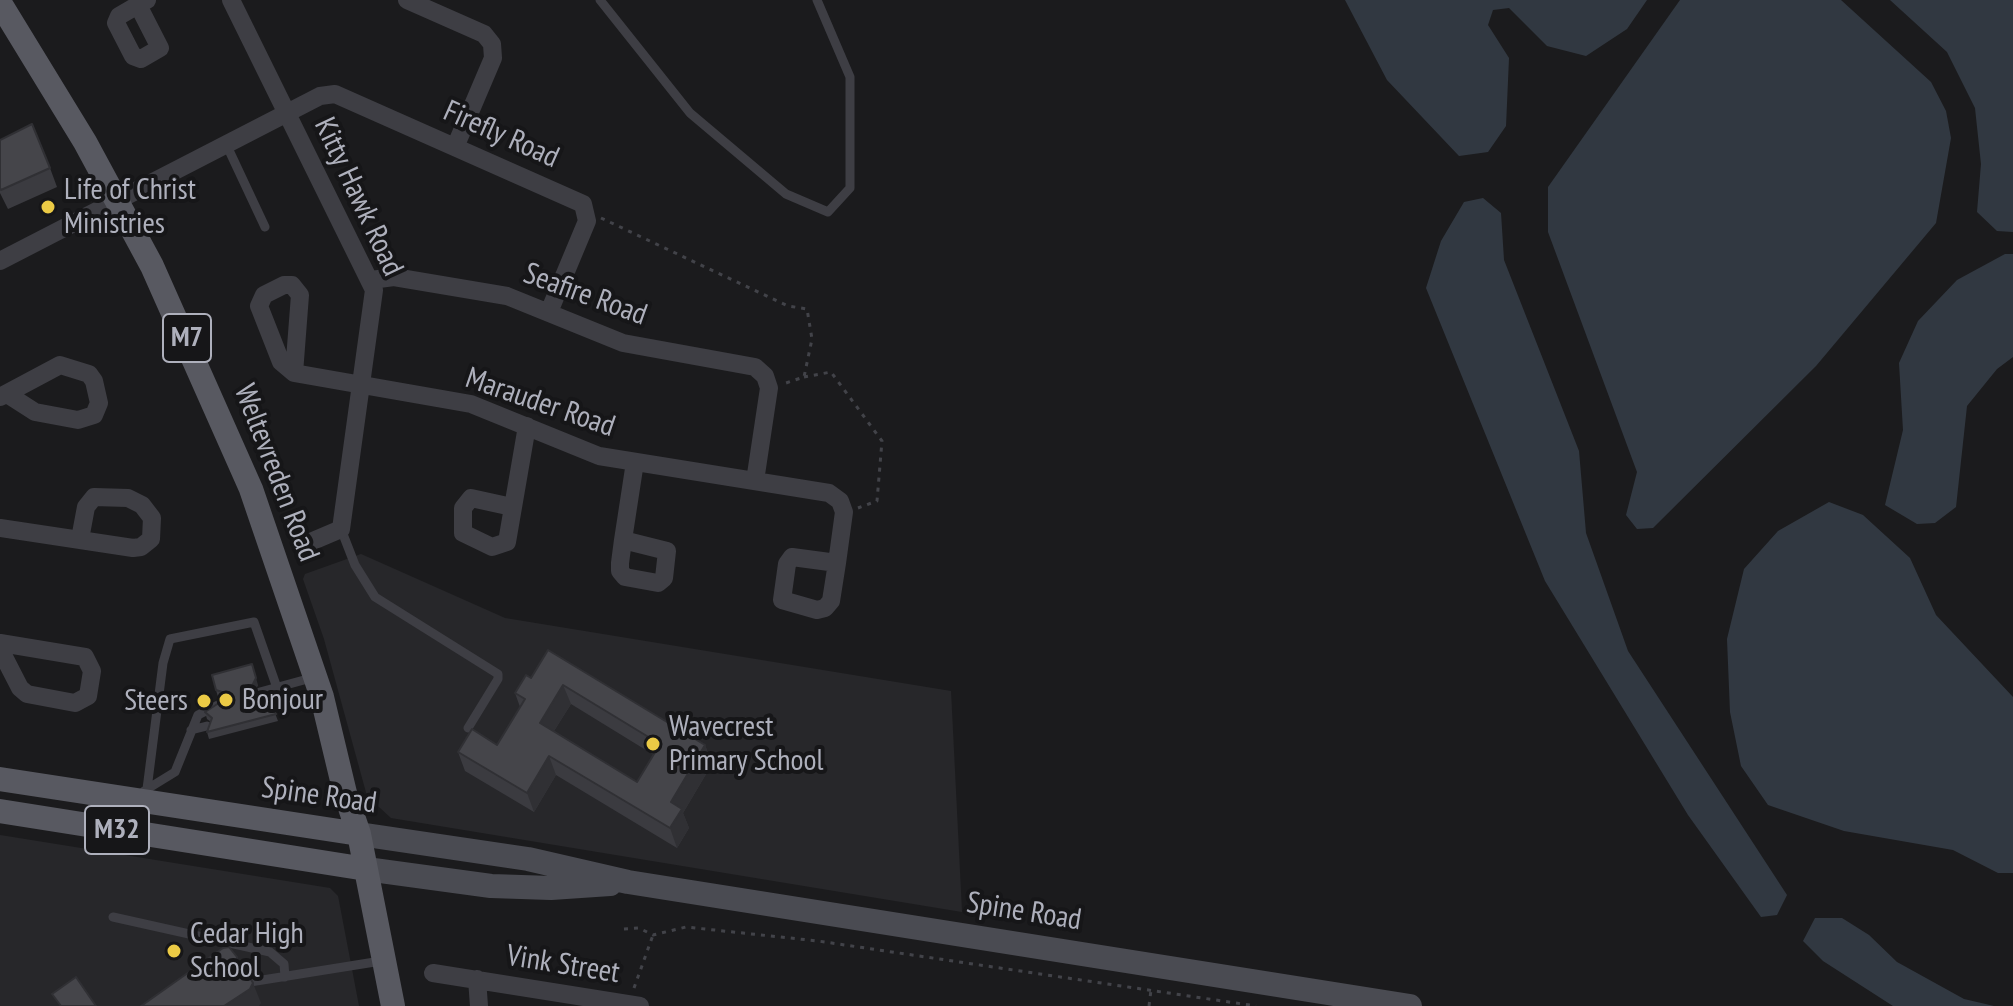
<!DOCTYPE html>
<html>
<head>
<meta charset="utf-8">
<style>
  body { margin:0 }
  canvas { display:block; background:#1b1b1d }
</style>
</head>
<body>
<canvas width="2013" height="1006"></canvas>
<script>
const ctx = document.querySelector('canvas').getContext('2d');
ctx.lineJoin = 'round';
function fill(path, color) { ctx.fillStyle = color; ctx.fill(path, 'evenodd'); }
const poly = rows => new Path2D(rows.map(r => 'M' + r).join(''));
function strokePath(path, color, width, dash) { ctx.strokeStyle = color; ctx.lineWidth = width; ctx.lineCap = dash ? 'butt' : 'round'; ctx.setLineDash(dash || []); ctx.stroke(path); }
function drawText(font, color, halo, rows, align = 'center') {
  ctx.font = font + ' "PT Sans Narrow",sans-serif'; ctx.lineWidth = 8; ctx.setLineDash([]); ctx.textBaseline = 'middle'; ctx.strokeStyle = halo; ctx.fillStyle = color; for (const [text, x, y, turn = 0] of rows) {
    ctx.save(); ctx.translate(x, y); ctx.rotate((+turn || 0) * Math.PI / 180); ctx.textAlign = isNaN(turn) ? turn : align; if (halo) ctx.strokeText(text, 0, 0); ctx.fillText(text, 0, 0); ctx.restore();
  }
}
fill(poly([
  [361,554,505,618,951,691,962,912,391,818,367,796,324,639,303,579,305,574],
  [0,835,330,888,338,896,359,1006,0,1006]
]), '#27272a');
fill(poly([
  [1345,0,1647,0,1627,29,1586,56,1547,46,1509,8,1493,10,1488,25,1509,58,1506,126,1488,152,1459,156,1387,80],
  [1680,0,1841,0,1931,82,1946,111,1951,138,1936,223,1816,366,1653,528,1637,529,1626,515,1637,472,1548,232,1548,187],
  [1890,0,2013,0,2013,232,1997,231,1977,212,1981,164,1975,108,1947,52],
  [1483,198,1501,213,1504,260,1579,451,1586,533,1628,651,1787,895,1777,915,1761,917,1688,815,1545,581,1426,288,1441,241,1464,202],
  [2005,254,2013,254,2013,357,1997,369,1967,406,1956,507,1935,523,1917,524,1885,505,1903,430,1899,363,1918,321,1957,280],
  [1829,502,1863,515,1910,558,1936,615,2013,697,2013,873,1998,873,1953,850,1844,831,1768,805,1741,766,1730,712,1727,639,1744,569,1778,531],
  [1815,918,1842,918,1869,935,1897,962,1964,999,1994,1006,1893,1006,1823,961,1803,941]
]), '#313841');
strokePath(poly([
  [601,218,788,306,807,309,812,339,804,377,783,384],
  [804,377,831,372,882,441,877,501,858,508],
  [624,929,639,928,653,935,686,927,818,941,1256,1006],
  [634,988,653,935],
  [1149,1006,1151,990]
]), '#424349', 3, [4, 6]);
strokePath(poly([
  [600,0,690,113,786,194,828,212,850,188,850,77,817,0],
  [227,146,265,227],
  [341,529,355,565,375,597,498,674,498,679,468,728],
  [260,692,315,677],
  [273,707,319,698],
  [191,730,207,726],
  [147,789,163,663,170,639,254,622,283,705],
  [144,791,175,772,198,715,220,704],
  [113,917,270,952,284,964,285,977],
  [250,982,381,961]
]), '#3e3e44', 9);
strokePath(poly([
  [231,0,374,290,341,529,301,546],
  [407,0,484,34,492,44,493,58,456,145],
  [138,5,160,48,141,59,133,56,116,23,119,16,138,5,147,0],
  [0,261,320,96,335,94,583,204,587,221,549,312],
  [371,280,394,277,507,296,623,343,755,367,765,376,769,388,755,481],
  [294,373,300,295,292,285,284,285,264,295,259,306,281,362,294,373,471,404,599,456,829,493,840,501,844,512,837,563,831,601,825,608,817,610,782,600,787,564,792,557,837,563],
  [0,397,60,365,89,374,94,381,99,403,94,415,78,420,35,412,7,394],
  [512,507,471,498,463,508,463,533,492,547,507,542,527,426],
  [0,528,133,548,141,547,151,539,152,518,142,505,128,498,94,497,86,507,80,539],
  [623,540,667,551,664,578,658,583,625,577,620,571,620,563,623,540,635,462],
  [0,643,85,657,92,671,88,696,75,703,27,694,20,688,0,649],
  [433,973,640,1006],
  [477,979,479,1006]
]), '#3e3e44', 18);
strokePath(poly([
  [359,834,528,859,628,882,1410,1006],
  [366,869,491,886,551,888,610,884]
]), '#4a4b52', 24);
strokePath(poly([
  [0,3,85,142,152,266,251,489,322,697,345,793,359,834,393,1006],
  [0,779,359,834],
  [0,811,366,869]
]), '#585961', 24);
fill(poly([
  [0,140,50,168,57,187,8,209,0,193],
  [548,650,705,745,712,764,683,813,689,828,677,848,556,775,534,812,465,771,458,752,497,745,520,707,515,693,531,678],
  [571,704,654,755,637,782,554,731],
  [258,685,255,691,272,699,268,705,273,708,278,721,209,739,207,732,211,722,207,719,205,712,225,699,218,697,216,690]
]), '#3b3b40');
fill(poly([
  [252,664,258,685,253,695,251,688],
  [563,685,571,704,547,742,540,723],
  [270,692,272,699,266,709,263,703],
  [705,745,712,764,683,813,689,828,677,848,670,828,671,802],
  [549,756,556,775,534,812,527,793],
  [253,983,261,1003,259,1006,224,1006]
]), '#303034');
const building = poly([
  [32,124,50,168,1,190,0,188,0,140,32,124],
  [548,650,705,745,671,802,682,809,670,828,549,756,527,793,458,752,472,729,497,745,525,699,515,693,526,675,531,678,548,650],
  [563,685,660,744,637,782,540,723,563,685],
  [252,664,256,678,251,688,261,694,270,692,263,703,273,708,276,714,207,732,212,718,205,712,225,699,222,692,216,690,212,675,252,664],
  [229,947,237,957,236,966,248,974,253,983,250,989,224,1006,141,1006,223,948,229,947],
  [76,977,96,1006,61,1006,52,994,76,977]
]);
fill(building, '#45454a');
strokePath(building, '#303034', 2);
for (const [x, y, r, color] of [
  [48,207,8,"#ebca45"],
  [226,700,8,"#ebca45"],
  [204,701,8,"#ebca45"],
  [653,744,8,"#ebca45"],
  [174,951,8,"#ebca45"]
]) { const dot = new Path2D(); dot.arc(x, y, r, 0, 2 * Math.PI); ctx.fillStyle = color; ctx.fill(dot); strokePath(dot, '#161618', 3); }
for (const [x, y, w] of [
  [187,338,48],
  [117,830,64]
]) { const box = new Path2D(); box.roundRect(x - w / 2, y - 24, w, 48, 6); ctx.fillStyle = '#161618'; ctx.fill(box); strokePath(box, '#aeb0bc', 2); }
drawText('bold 28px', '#aeb0bc', null, [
  ["M7",187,338],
  ["M32",117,830]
]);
drawText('30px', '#aeb0bc', '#161618', [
  ["Firefly Road",501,135,24],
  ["Kitty Hawk Road",358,197,65],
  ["Seafire Road",585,295,20],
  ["Marauder Road",540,403,19],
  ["Weltevreden Road",276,473,69],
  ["Spine Road",319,796,8],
  ["Spine Road",1024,912,9],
  ["Vink Street",563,965,9]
]);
drawText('30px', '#aeb0bc', '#161618', [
  ["Life of Christ",64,190],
  ["Ministries",64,224],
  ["Bonjour",242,700],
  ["Steers",188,701,"right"],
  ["Wavecrest",669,727],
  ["Primary School",669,761],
  ["Cedar High",190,934],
  ["School",190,968]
], 'left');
</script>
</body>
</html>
